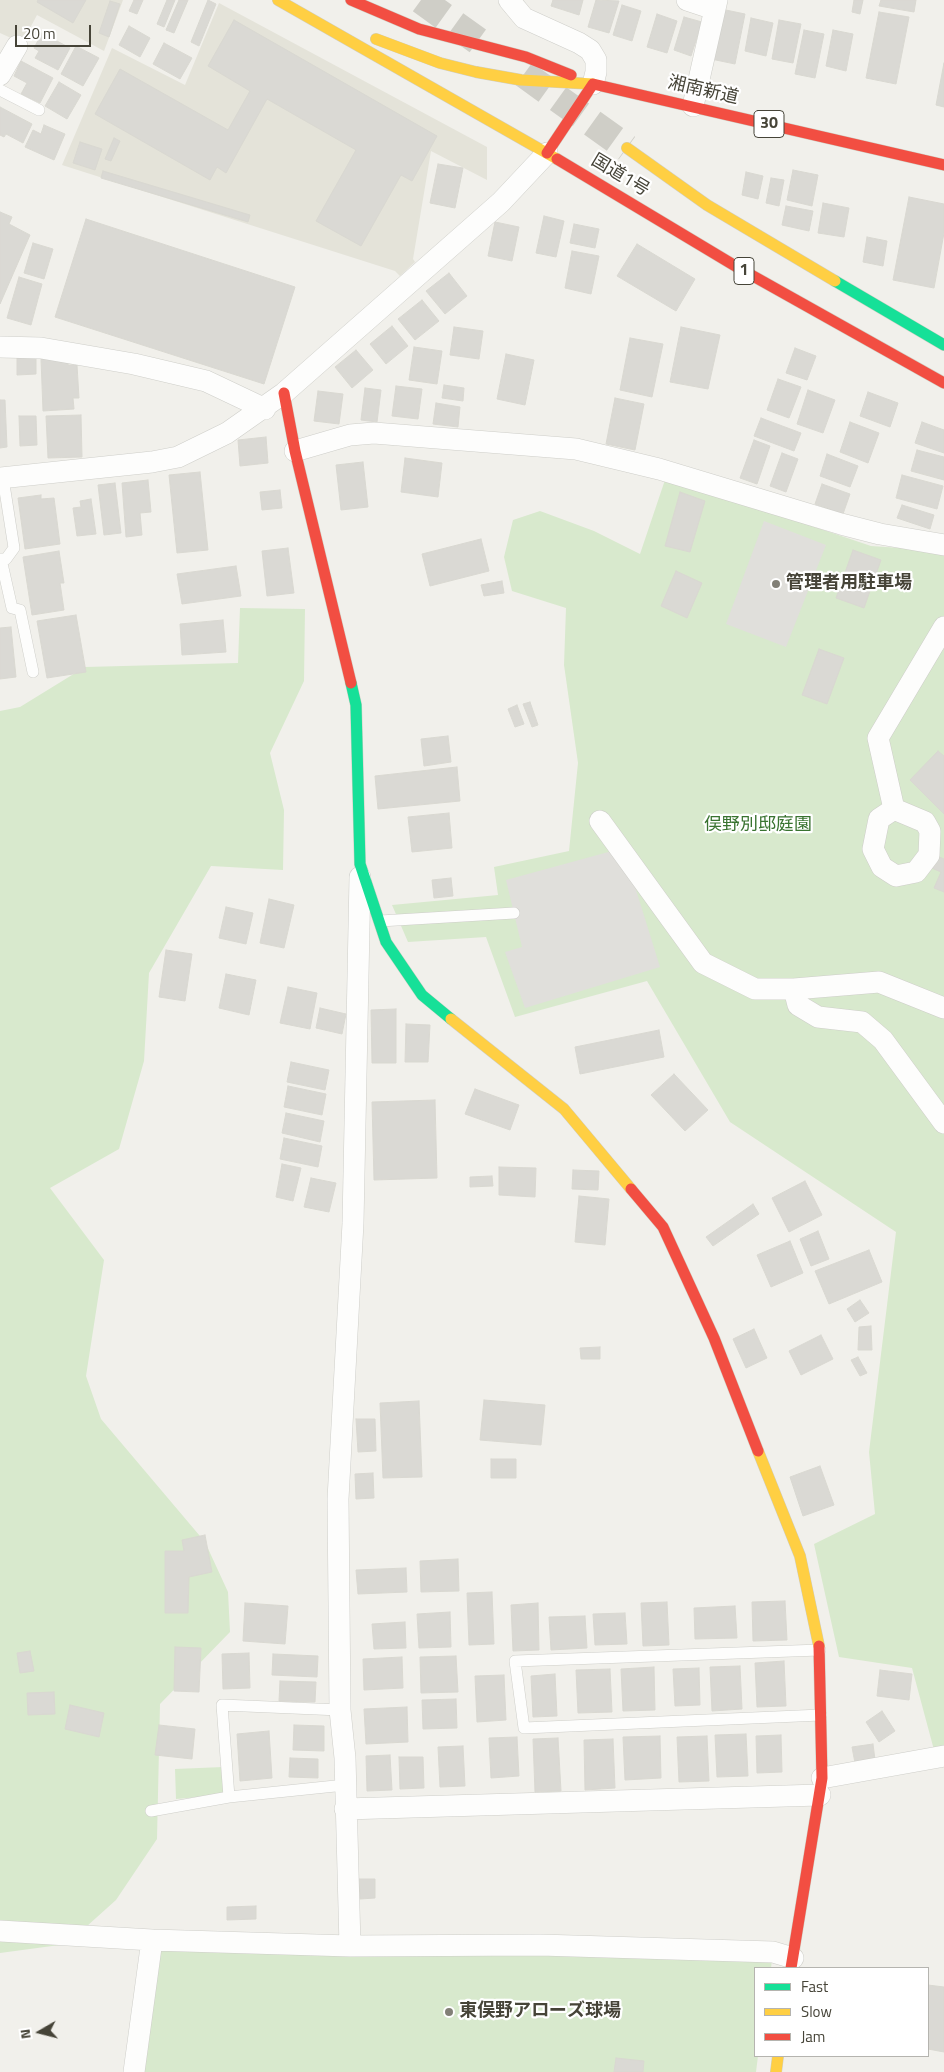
<!DOCTYPE html>
<html>
<head>
<meta charset="utf-8">
<style>
  body { margin:0 }
  #map { position:relative; width:944px; height:2072px; overflow:hidden; background:#f1f0eb; font-family:"Titillium Web",sans-serif }
  canvas { display:block }
  .legend { position:absolute; left:754px; top:1967px; width:175px; height:90px; box-sizing:border-box; background:#fff; border:1px solid #b5b4af; margin:0; padding:6px 9px; list-style:none; font-size:15px; color:#464438 }
  .legend li { display:flex; align-items:center; gap:10px; height:25px }
  .legend b { width:25px; border:1px solid #b5b4af }
  .north { position:absolute; left:15px; top:2007px; width:50px; height:50px; -webkit-text-stroke:4px #fff; paint-order:stroke; rotate:262deg; font-size:14px; font-weight:700; line-height:20px; text-align:center; color:#464438 }
  .north::after { content:''; display:block; margin:auto; width:18px; height:22px; background:#464438; clip-path:polygon(50% 0,100% 100%,50% 72%,0 100%) }
  .scale { position:absolute; left:15px; top:25px; width:76px; height:22px; box-sizing:border-box; border:2px solid #464438; border-top:0; padding-left:6px; font-size:15px; line-height:18px; white-space:nowrap; color:#464438; -webkit-text-stroke:4px #fff; paint-order:stroke }
</style>
</head>
<body>
<div id="map">
<canvas width="944" height="2072"></canvas>
<ul class="legend">
<li><b style="height:6px;background:#16e098"></b>Fast</li>
<li><b style="height:6px;background:#ffcf43"></b>Slow</li>
<li><b style="height:6px;background:#f24e42"></b>Jam</li>
</ul>
<div class="north">N</div>
<div class="scale">20 m</div>
</div>
<script>
const ctx = document.querySelector('canvas').getContext('2d');
ctx.lineJoin = 'round';
function fill(path, color) { ctx.fillStyle = color; ctx.fill(path, 'evenodd'); }
const poly = rows => new Path2D(rows.map(r => 'M' + r).join(''));
function strokePath(path, color, width, dash) { ctx.strokeStyle = color; ctx.lineWidth = width; ctx.lineCap = dash ? 'butt' : 'round'; ctx.setLineDash(dash || []); ctx.stroke(path); }
function drawText(font, color, halo, rows, align = 'center') {
  ctx.font = font + ' "Titillium Web","Noto Sans JP",sans-serif'; ctx.lineWidth = 4.5; ctx.setLineDash([]); ctx.textBaseline = 'middle'; ctx.strokeStyle = halo; ctx.fillStyle = color; for (const [text, x, y, turn = 0] of rows) {
    ctx.save(); ctx.translate(x, y); ctx.rotate((+turn || 0) * Math.PI / 180); ctx.textAlign = isNaN(turn) ? turn : align; if (halo) ctx.strokeText(text, 0, 0); ctx.fillText(text, 0, 0); ctx.restore();
  }
}
fill(poly([
  [0,0,123,0,104,51,37,15,22,43,0,33],
  [219,3,487,147,487,180,431,151,413,259,415,262,400,276,395,271,62,165,112,48,185,85]
]), '#e4e3d9');
fill(poly([
  [666,477,871,546,944,551,944,1751,934,1750,912,1668,839,1657,814,1544,875,1514,869,1452,896,1232,730,1122,647,981,515,1017,486,937,408,942,392,905,498,895,494,867,569,851,578,763,564,665,566,608,512,591,504,557,513,520,540,511,594,531,640,554],
  [240,608,305,609,304,681,270,753,284,810,283,870,211,866,149,973,144,1061,119,1149,50,1188,104,1260,86,1376,101,1419,205,1542,228,1592,230,1632,160,1704,157,1839,116,1900,67,1944,0,1953,0,711,20,707,85,667,238,663],
  [223,1767,224,1795,176,1799,175,1769],
  [152,1940,773,1952,771,1968,755,1968,755,2056,758,2056,756,2072,134,2072]
]), '#d8e9cd');
fill(poly([
  [764,521,826,545,786,647,726,624],
  [623,848,660,967,525,1008,505,952,522,947,506,880]
]), '#e0dfdb');
const building = poly([
  [38,0,86,0,73,23,37,2,38,0],
  [134,0,143,0,137,14,129,11,134,0],
  [167,0,175,0,164,27,157,24,167,0],
  [179,0,188,0,174,33,166,30,179,0],
  [208,0,216,4,199,46,191,42,208,0],
  [553,0,583,0,579,15,551,6,553,0],
  [596,0,619,1,609,33,588,27,596,0],
  [854,0,863,0,860,14,852,12,854,0],
  [881,0,916,0,914,12,879,6,881,0],
  [110,1,120,4,109,37,99,33,110,1],
  [622,5,641,11,632,41,613,35,622,5],
  [721,9,745,14,735,64,711,59,721,9],
  [879,12,909,17,896,84,866,78,879,12],
  [657,14,677,21,667,53,647,47,657,14],
  [684,17,702,22,691,56,674,50,684,17],
  [751,18,773,23,766,56,745,51,751,18],
  [234,20,437,136,412,181,401,175,361,246,316,221,356,150,267,99,226,173,217,167,210,180,95,114,120,69,228,130,250,91,208,66,234,20],
  [779,20,801,24,793,63,772,59,779,20],
  [129,26,150,38,140,57,119,45,129,26],
  [804,30,824,34,815,78,795,74,804,30],
  [833,30,853,34,846,71,826,66,833,30],
  [42,33,70,48,58,70,35,58,39,51,34,48,42,33],
  [164,43,192,58,180,79,153,64,164,43],
  [76,46,99,58,83,86,61,74,76,46],
  [21,61,53,78,40,103,21,94,27,83,14,76,21,61],
  [944,63,944,107,936,105,944,63],
  [59,82,81,95,67,119,45,106,59,82],
  [0,107,32,124,23,143,6,134,4,137,0,135,0,107],
  [44,125,65,134,54,160,25,147,33,130,41,134,44,125],
  [114,138,120,141,111,161,105,159,114,138],
  [80,142,102,149,95,170,73,163,80,142],
  [438,164,463,168,455,208,430,203,438,164],
  [793,170,818,175,812,206,787,200,793,170],
  [103,171,250,215,248,222,101,178,103,171],
  [746,172,763,176,758,199,742,195,746,172],
  [771,178,784,180,779,206,766,203,771,178],
  [909,197,944,204,944,233,934,288,893,280,909,197],
  [823,203,849,208,844,237,818,233,823,203],
  [786,206,813,211,809,231,782,225,786,206],
  [0,212,12,217,9,224,30,235,0,304,0,212],
  [544,216,564,221,556,257,536,253,544,216],
  [86,219,295,287,264,384,55,317,86,219],
  [495,222,519,227,512,261,488,256,495,222],
  [574,224,599,229,595,248,570,243,574,224],
  [867,237,887,241,883,266,863,262,867,237],
  [33,243,53,249,44,279,24,273,33,243],
  [637,244,695,279,676,311,617,276,637,244],
  [572,251,599,256,591,294,565,288,572,251],
  [449,273,467,296,445,314,426,291,449,273],
  [19,277,42,284,31,325,7,318,19,277],
  [422,300,439,321,415,340,398,319,422,300],
  [392,326,408,346,386,364,370,344,392,326],
  [454,327,483,331,479,359,450,355,454,327],
  [681,327,720,335,708,389,670,382,681,327],
  [630,338,663,344,652,397,620,390,630,338],
  [414,347,442,351,437,384,409,380,414,347],
  [795,348,816,356,807,380,786,373,795,348],
  [356,350,373,370,352,388,335,367,356,350],
  [506,354,534,360,525,405,497,399,506,354],
  [17,357,36,357,36,374,17,375,17,357],
  [68,357,68,365,77,365,79,398,73,398,74,409,43,411,41,359,68,357],
  [778,379,801,387,789,418,767,410,778,379],
  [444,385,464,388,463,401,442,398,444,385],
  [396,386,422,389,418,419,392,416,396,386],
  [365,388,381,390,377,422,361,420,365,388],
  [808,390,835,400,823,433,797,424,808,390],
  [318,391,343,394,339,424,314,421,318,391],
  [868,392,898,403,890,427,860,416,868,392],
  [615,398,644,404,635,450,606,444,615,398],
  [0,400,5,400,7,447,0,448,0,400],
  [436,403,460,407,458,427,433,424,436,403],
  [81,415,82,457,48,458,46,416,81,415],
  [19,416,36,416,37,445,20,446,19,416],
  [761,418,801,433,794,451,754,436,761,418],
  [850,422,879,433,868,463,840,452,850,422],
  [922,422,944,430,944,453,915,443,922,422],
  [266,437,268,463,240,466,238,440,266,437],
  [754,440,770,446,757,484,740,478,754,440],
  [917,450,944,457,944,480,911,471,917,450],
  [782,453,798,459,786,492,770,486,782,453],
  [827,454,858,466,850,487,820,476,827,454],
  [405,458,442,463,438,497,401,492,405,458],
  [363,462,368,507,341,510,336,465,363,462],
  [200,472,208,550,177,553,169,475,200,472],
  [902,475,943,486,937,509,896,498,902,475],
  [148,480,151,512,140,513,142,535,126,537,122,483,148,480],
  [115,483,121,533,104,535,98,485,115,483],
  [822,484,850,494,843,514,815,504,822,484],
  [280,490,282,508,262,510,260,492,280,490],
  [680,492,705,501,690,552,665,546,680,492],
  [41,495,41,499,54,498,60,544,25,549,18,498,41,495],
  [91,499,96,534,77,536,73,508,81,507,80,501,91,499],
  [902,505,934,515,930,529,897,518,902,505],
  [481,539,489,571,430,586,422,554,481,539],
  [288,548,294,593,267,596,262,551,288,548],
  [853,550,881,560,864,608,836,598,853,550],
  [59,551,64,583,60,583,64,610,32,615,23,557,59,551],
  [236,566,241,596,182,604,177,574,236,566],
  [676,571,702,583,687,618,661,606,676,571],
  [502,581,504,593,484,596,481,585,502,581],
  [76,615,86,672,47,678,37,621,76,615],
  [223,620,226,652,182,655,180,624,223,620],
  [11,627,16,677,0,679,0,628,11,627],
  [819,649,844,658,827,704,802,695,819,649],
  [530,702,538,725,532,727,523,704,530,702],
  [517,705,524,724,515,727,508,709,517,705],
  [448,736,451,762,424,766,421,739,448,736],
  [938,751,944,756,944,814,910,780,938,751],
  [457,767,460,801,378,809,375,776,457,767],
  [449,813,452,848,412,852,408,817,449,813],
  [925,851,944,859,944,892,934,888,941,872,920,863,925,851],
  [451,878,453,896,434,898,432,880,451,878],
  [269,899,294,905,284,948,260,943,269,899],
  [226,907,253,913,246,944,219,938,226,907],
  [166,950,192,954,185,1001,159,997,166,950],
  [226,974,256,980,249,1015,219,1008,226,974],
  [288,987,317,993,310,1029,280,1023,288,987],
  [320,1008,346,1014,342,1034,316,1028,320,1008],
  [396,1009,396,1063,372,1063,371,1010,396,1009],
  [406,1024,430,1025,428,1062,405,1062,406,1024],
  [659,1030,664,1057,580,1074,575,1047,659,1030],
  [291,1062,329,1070,325,1090,287,1082,291,1062],
  [674,1074,708,1110,685,1131,651,1095,674,1074],
  [288,1086,326,1094,322,1115,284,1107,288,1086],
  [475,1089,519,1105,510,1130,465,1114,475,1089],
  [435,1100,437,1178,374,1180,372,1102,435,1100],
  [286,1113,324,1121,320,1142,282,1133,286,1113],
  [284,1138,322,1146,318,1167,280,1159,284,1138],
  [282,1164,301,1168,293,1201,276,1197,282,1164],
  [499,1167,536,1168,535,1197,499,1195,499,1167],
  [573,1170,599,1171,598,1190,572,1189,573,1170],
  [492,1176,493,1186,470,1187,470,1177,492,1176],
  [311,1178,336,1183,329,1212,304,1207,311,1178],
  [805,1181,822,1215,789,1232,772,1198,805,1181],
  [579,1196,609,1199,605,1245,575,1242,579,1196],
  [753,1204,759,1214,713,1246,706,1237,753,1204],
  [818,1231,829,1259,811,1266,800,1239,818,1231],
  [790,1241,803,1273,771,1287,757,1255,790,1241],
  [869,1250,882,1282,829,1304,815,1271,869,1250],
  [860,1300,869,1313,855,1322,847,1309,860,1300],
  [871,1326,872,1350,858,1350,859,1327,871,1326],
  [754,1329,767,1358,746,1368,733,1339,754,1329],
  [821,1335,833,1359,801,1375,789,1351,821,1335],
  [600,1347,600,1359,581,1359,580,1348,600,1347],
  [858,1357,867,1373,860,1376,851,1360,858,1357],
  [484,1400,545,1405,541,1445,480,1440,484,1400],
  [419,1401,422,1477,383,1478,380,1403,419,1401],
  [356,1419,375,1419,376,1451,358,1452,356,1419],
  [491,1459,516,1459,516,1478,491,1478,491,1459],
  [820,1466,834,1505,803,1516,790,1477,820,1466],
  [373,1473,374,1498,356,1499,355,1474,373,1473],
  [205,1535,212,1572,189,1577,188,1613,165,1613,165,1551,184,1551,182,1540,205,1535],
  [458,1559,459,1591,421,1592,420,1561,458,1559],
  [406,1568,407,1592,358,1594,356,1570,406,1568],
  [492,1592,494,1644,469,1645,467,1593,492,1592],
  [785,1601,787,1640,753,1641,752,1602,785,1601],
  [667,1602,669,1645,643,1646,641,1603,667,1602],
  [245,1603,288,1606,285,1644,243,1641,245,1603],
  [538,1603,539,1650,513,1651,511,1605,538,1603],
  [735,1606,737,1638,695,1639,694,1608,735,1606],
  [450,1612,451,1647,419,1648,417,1614,450,1612],
  [625,1613,627,1644,595,1645,593,1614,625,1613],
  [585,1616,587,1648,551,1650,549,1617,585,1616],
  [405,1622,406,1648,374,1649,372,1624,405,1622],
  [175,1647,201,1648,199,1692,174,1691,175,1647],
  [30,1651,34,1671,20,1673,17,1653,30,1651],
  [249,1653,250,1688,223,1689,222,1654,249,1653],
  [273,1654,318,1656,317,1677,272,1675,273,1654],
  [456,1656,458,1692,421,1693,420,1657,456,1656],
  [402,1657,403,1688,364,1690,363,1659,402,1657],
  [784,1661,786,1706,757,1707,755,1663,784,1661],
  [740,1666,742,1709,712,1711,710,1667,740,1666],
  [654,1667,655,1710,623,1711,621,1669,654,1667],
  [699,1668,700,1705,675,1706,673,1669,699,1668],
  [610,1669,612,1712,578,1713,576,1670,610,1669],
  [880,1670,912,1674,909,1700,877,1696,880,1670],
  [555,1674,557,1716,533,1717,531,1676,555,1674],
  [504,1675,506,1720,477,1722,475,1676,504,1675],
  [280,1681,316,1682,315,1702,279,1701,280,1681],
  [54,1692,55,1714,28,1715,27,1693,54,1692],
  [456,1699,457,1728,423,1729,422,1700,456,1699],
  [70,1705,104,1713,99,1737,65,1729,70,1705],
  [407,1707,408,1742,366,1744,364,1709,407,1707],
  [882,1711,895,1731,879,1742,866,1722,882,1711],
  [159,1725,195,1729,192,1759,155,1755,159,1725],
  [294,1725,324,1726,324,1751,293,1750,294,1725],
  [269,1731,272,1778,240,1781,237,1734,269,1731],
  [746,1734,748,1776,717,1777,715,1735,746,1734],
  [781,1735,782,1772,757,1773,756,1736,781,1735],
  [660,1736,661,1778,625,1780,623,1737,660,1736],
  [707,1736,709,1781,679,1782,677,1737,707,1736],
  [517,1737,519,1776,491,1778,489,1738,517,1737],
  [558,1738,561,1791,535,1792,533,1739,558,1738],
  [613,1739,615,1788,585,1790,584,1740,613,1739],
  [873,1744,875,1760,855,1763,852,1747,873,1744],
  [463,1746,465,1786,440,1787,438,1747,463,1746],
  [390,1755,392,1790,367,1791,366,1756,390,1755],
  [399,1757,423,1757,424,1788,400,1789,399,1757],
  [290,1758,318,1759,318,1778,289,1777,290,1758],
  [359,1879,375,1879,375,1898,360,1899,359,1879],
  [256,1906,256,1919,227,1920,227,1907,256,1906],
  [928,1985,944,1987,944,2052,928,2049,928,1985],
  [616,2058,644,2061,643,2072,614,2072,616,2058]
]);
fill(building, '#dad9d4');
strokePath(building, '#d9d8d1', 1);
strokePath(poly([
  [421,0,485,46],
  [524,74,627,148]
]), '#cfcec7', 28, [28, 14]);
const lane = poly([
  [0,90,39,110],
  [0,559,6,559,14,548,3,478],
  [1,559,12,608,20,610,33,672],
  [380,921,514,913],
  [820,1650,515,1661,524,1728,821,1715],
  [229,1797,222,1705,340,1710],
  [151,1811,229,1797,345,1785]
]);
const street = poly([
  [509,0,524,18,579,43,590,50,596,60,596,72,593,84],
  [687,0,714,9],
  [0,75,17,46],
  [693,106,717,0],
  [0,347,41,348,134,364,206,381,265,409],
  [295,451,350,435,374,433,576,449,659,469,841,524,880,534,944,545],
  [0,478,152,462,178,457,227,433,284,393,501,202,547,153],
  [894,809,878,738,944,627],
  [894,809,925,822,930,831,929,855,916,872,896,876,882,867,873,849,879,819,894,809],
  [600,821,703,963,755,989,794,989],
  [944,1008,879,982,794,989,798,1005,818,1017,862,1022,883,1040,944,1123],
  [822,1778,944,1756],
  [345,1809,820,1795],
  [0,1931,152,1940,350,1946,540,1945,773,1952,793,1958],
  [350,1946,345,1758,340,1710,338,1499,353,1223,360,877],
  [134,2072,152,1940]
]);
const fast = poly([
  [835,281,944,345],
  [351,683,356,705,360,864,386,942,422,995,451,1019]
]);
const slow = poly([
  [278,0,557,159],
  [376,39,440,63,476,72,521,80,593,84],
  [627,148,707,205,835,281],
  [451,1019,564,1109,631,1189],
  [758,1451,800,1556,819,1646],
  [776,2072,778,2056]
]);
const jam = poly([
  [351,0,419,29,526,57,571,75],
  [547,153,593,84,944,165],
  [557,159,737,267,944,383],
  [284,393,295,451,351,683],
  [631,1189,663,1227,714,1338,758,1451],
  [791,1968,822,1778,819,1646]
]);
strokePath(lane, '#cecec9', 12);
strokePath(street, '#cecec9', 22);
strokePath(fast, '#cfcec3', 12);
strokePath(slow, '#cfcec3', 12);
strokePath(jam, '#cfcec3', 12);
strokePath(lane, '#fdfdfc', 11);
strokePath(street, '#fdfdfc', 21);
strokePath(fast, '#16e098', 11);
strokePath(slow, '#ffcf43', 11);
strokePath(jam, '#f24e42', 11);
for (const [x, y, r, color] of [
  [776,584,5,"#828077"],
  [449,2012,5,"#828077"]
]) { const dot = new Path2D(); dot.arc(x, y, r, 0, 2 * Math.PI); ctx.fillStyle = color; ctx.fill(dot); strokePath(dot, '#fff', 2); }
for (const [x, y, w] of [
  [769,124,30],
  [744,271,20]
]) { const box = new Path2D(); box.roundRect(x - w / 2, y - 13.5, w, 27, 4); ctx.fillStyle = '#fff'; ctx.fill(box); strokePath(box, '#464438', 1); }
drawText('bold 16px', '#464438', null, [
  ["30",769,124],
  ["1",744,271]
]);
drawText('18px', '#464438', '#fff', [
  ["湘南新道",703,91,13],
  ["国道1号",620,176,31]
]);
drawText('bold 18px', '#464438', '#fff', [
  ["管理者用駐車場",786,584],
  ["東俣野アローズ球場",459,2012]
], 'left');
drawText('18px', '#397330', '#fff', [
  ["俣野別邸庭園",758,826]
]);
</script>
</body>
</html>
